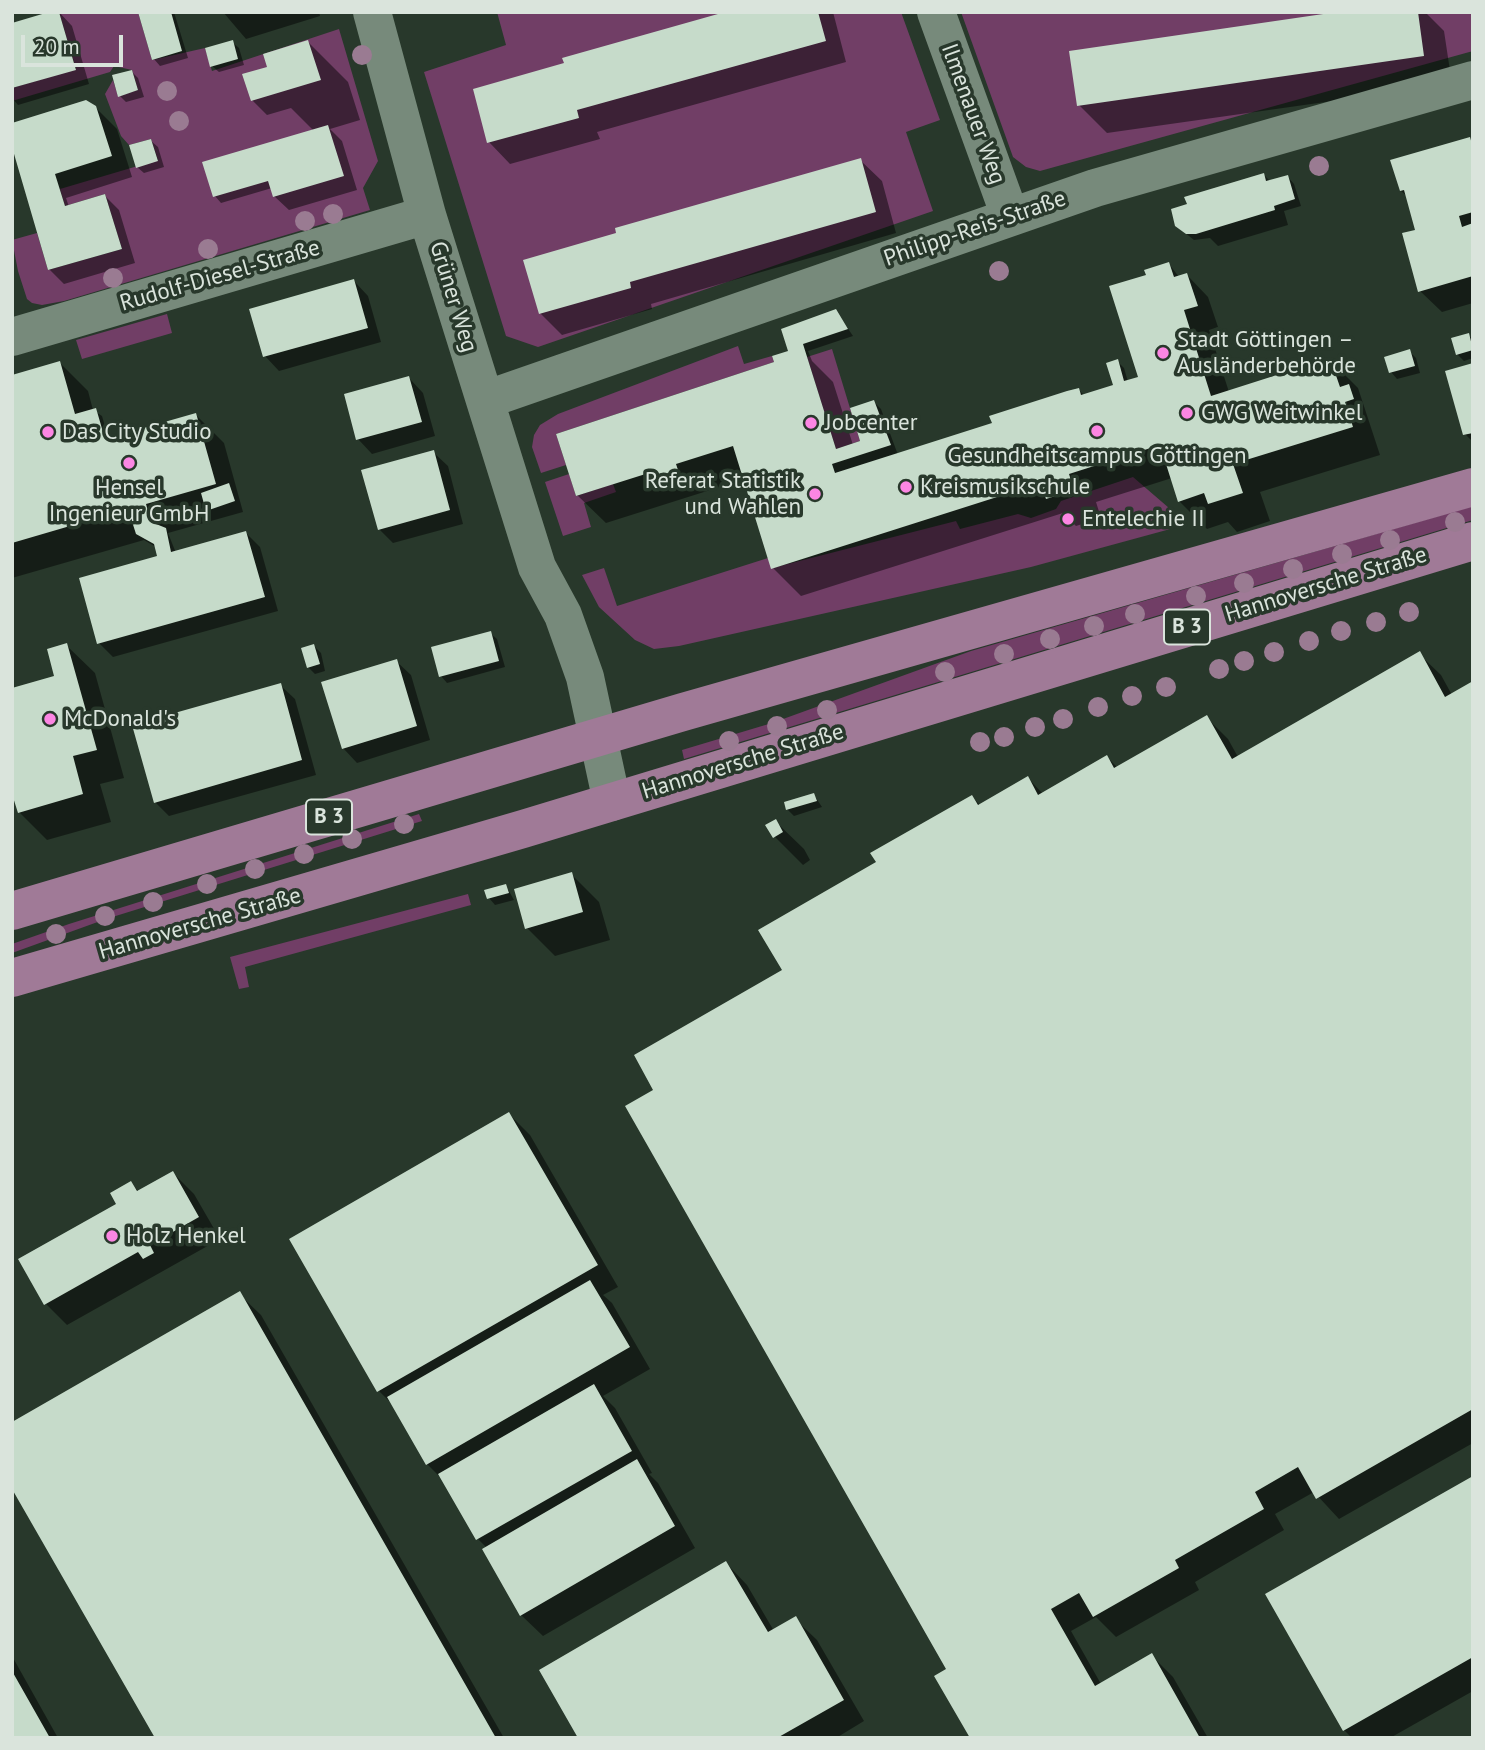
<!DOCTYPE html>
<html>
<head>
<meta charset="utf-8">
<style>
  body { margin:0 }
  #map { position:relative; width:1485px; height:1750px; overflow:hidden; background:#28382b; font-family:"PT Sans",sans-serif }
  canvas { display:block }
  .frame { position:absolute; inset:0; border:14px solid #dae4dc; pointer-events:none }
  .scale { position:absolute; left:21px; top:35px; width:102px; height:32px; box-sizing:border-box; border:4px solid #dae4dc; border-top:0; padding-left:9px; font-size:21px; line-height:24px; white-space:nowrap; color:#dae4dc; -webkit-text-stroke:5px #28382b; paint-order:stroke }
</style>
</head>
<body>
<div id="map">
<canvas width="1485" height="1750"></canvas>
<div class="frame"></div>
<div class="scale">20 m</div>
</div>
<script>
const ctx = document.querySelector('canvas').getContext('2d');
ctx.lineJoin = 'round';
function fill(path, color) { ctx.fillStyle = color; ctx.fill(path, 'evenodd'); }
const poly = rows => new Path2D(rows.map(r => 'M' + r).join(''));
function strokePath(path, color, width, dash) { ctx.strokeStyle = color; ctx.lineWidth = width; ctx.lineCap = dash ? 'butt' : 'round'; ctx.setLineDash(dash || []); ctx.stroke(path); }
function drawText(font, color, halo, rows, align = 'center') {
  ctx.font = font + ' "PT Sans",sans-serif'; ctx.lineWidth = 7; ctx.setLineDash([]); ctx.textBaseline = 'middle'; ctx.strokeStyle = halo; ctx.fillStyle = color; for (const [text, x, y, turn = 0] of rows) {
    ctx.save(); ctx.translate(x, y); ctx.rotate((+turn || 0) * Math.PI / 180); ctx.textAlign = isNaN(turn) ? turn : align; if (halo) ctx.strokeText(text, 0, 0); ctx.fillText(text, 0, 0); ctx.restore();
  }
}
fill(poly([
  [59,12,138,12,152,60,205,48,212,71,339,29,378,161,363,188,370,210,64,301,42,305,32,303,27,299,18,271,12,240,37,233,48,270,122,249,105,194,65,206,60,189,158,160,151,139,129,145,121,136,105,94,113,80,118,96,138,90,132,70,114,66,110,72,12,101,12,88,76,69],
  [497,12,901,12,940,120,906,132,933,211,538,347,506,336,424,72,506,45],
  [961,12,1473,12,1473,51,1040,171,1026,167,1013,157],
  [167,314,172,333,82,359,76,340],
  [738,346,744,364,772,356,774,362,556,434,566,465,541,473,532,447,534,435,540,425,558,414],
  [832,349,860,441,836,449,807,357],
  [569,474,576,496,613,484,616,492,584,503,591,527,563,536,545,482],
  [1133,477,1169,508,1174,528,1031,567,679,646,654,649,635,640,599,607,582,575,604,568,617,606,768,558,772,568,956,521,960,529,1018,514,1031,518,1056,509,1061,501],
  [1473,506,1473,520,684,759,682,750,772,723,971,651],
  [419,814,422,821,106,919,12,953,12,944,69,924],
  [468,894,471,905,245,967,249,987,239,989,230,957]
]), '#713e66');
fill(poly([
  [59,12,72,26,89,84,18,105,12,98,12,25],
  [140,12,174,12,188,58,160,66,154,59],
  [223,12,319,12,320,16,246,39],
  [732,12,833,12,846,62,597,132,600,139,510,164,489,142,566,64],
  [1349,12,1425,12,1444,31,1452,84,1107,133,1079,105],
  [232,42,239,48,244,65,219,72,212,66],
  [308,42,348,82,360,120,330,129,342,141,357,190,289,210,274,196,272,188,221,203,215,196,314,131,291,108,267,115,252,100,266,69],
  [131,71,138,78,144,97,126,102,120,96],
  [95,107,117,129,132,177,66,198,69,207,105,196,119,210,135,263,64,284,49,269,25,183],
  [1469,139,1473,143,1473,303,1442,312,1420,291,1418,231,1408,197,1401,191],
  [151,141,158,147,164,167,144,173,137,167],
  [860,160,882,181,896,233,651,304,652,309,562,335,540,313],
  [1264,175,1271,182,1288,177,1294,184,1301,206,1284,211,1288,225,1218,246,1210,238,1194,240,1179,228,1189,206],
  [1169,264,1179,277,1187,275,1208,297,1218,327,1209,330,1229,392,1330,360,1358,388,1380,455,1260,492,1270,521,1237,532,1228,522,1207,529,1179,501,1172,478,1096,502,1101,518,1076,526,1063,513,801,596,773,568,745,479,606,523,577,495,776,363,836,311,853,336,808,351,812,361,833,382,853,445,863,442,874,402,881,409,898,455,995,424,1079,390,1085,396,1115,386,1117,361,1124,368,1128,382,1141,378,1148,276],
  [1343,391,1349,410,1346,411],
  [354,281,368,296,381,342,279,371,265,356],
  [1468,335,1473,339,1473,358,1464,361,1457,354],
  [1409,351,1416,358,1420,373,1397,379,1391,372],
  [60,363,88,391,93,410,102,416,109,440,196,415,224,443,243,512,168,533,176,553,246,533,260,547,278,611,113,657,99,643,160,557,156,547,144,540,12,578,12,377],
  [1473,365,1473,442,1465,434],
  [409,378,423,393,435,436,372,454,358,439],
  [433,452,448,466,463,524,393,543,379,529],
  [490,633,497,639,505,667,447,683,441,676],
  [66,645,95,673,124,778,100,784,111,822,47,840,19,812],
  [314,646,321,653,325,671,315,674,308,667],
  [1419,654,1441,675,1452,695,1473,683,1473,1443,1339,1519,1314,1492,1275,1514,1284,1530,1195,1582,1199,1590,1116,1637,1096,1617,1071,1631,1101,1684,1151,1655,1173,1677,1208,1738,972,1738,948,1670,656,1091,784,971,878,863,972,797,980,805,1028,778,1043,794,1107,757,1118,768,1206,717,1228,739,1238,757],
  [396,661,411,675,430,740,357,763,343,748],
  [280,685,295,699,316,775,169,816,155,802],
  [814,795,822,807,794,816,787,809],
  [775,821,804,849,810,860,803,865,775,837],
  [571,874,599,902,610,940,555,956,527,928],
  [506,886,514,900,495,905,489,898],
  [509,1114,530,1135,618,1287,603,1295,612,1303,650,1369,603,1396,615,1408,652,1473,649,1474,658,1483,695,1548,543,1636,521,1615,487,1548,478,1539,444,1481,427,1464,394,1406,379,1391,291,1239],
  [173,1173,194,1194,220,1239,67,1325,46,1304,131,1183,139,1192],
  [239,1294,261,1315,504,1738,157,1738],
  [1473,1478,1473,1691,1390,1738,1352,1738,1344,1730,1268,1594],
  [726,1563,747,1585,774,1631,795,1619,817,1640,864,1721,836,1738,580,1738],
  [12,1656,58,1738,12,1738]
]), '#0007');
fill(poly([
  [49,12,59,12,76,70,12,88,12,23],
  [138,12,171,12,182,51,152,60],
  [725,12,818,12,826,41,577,110,579,118,487,143,473,89,564,63,562,58],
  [1337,12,1418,12,1424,56,1077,106,1069,51],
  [233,40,238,59,210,67,205,48],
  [308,40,321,80,251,101,242,74,267,67,263,54],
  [132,70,138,90,118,97,112,75],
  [86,100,96,106,112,156,55,174,65,206,105,194,122,249,48,270,12,147,12,123],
  [328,125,344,176,273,197,268,181,213,197,202,162],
  [1470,137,1473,148,1473,212,1459,216,1462,227,1473,223,1473,276,1418,292,1402,233,1415,230,1404,190,1400,191,1390,160],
  [151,139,158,161,136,168,129,145],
  [861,158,876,212,630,282,631,288,539,314,523,260,616,233,615,228],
  [1264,173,1266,181,1288,175,1295,199,1274,206,1275,210,1196,234,1186,234,1175,226,1171,209,1187,204,1184,197],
  [1169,262,1174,277,1187,273,1198,306,1184,310,1211,396,1330,358,1340,387,1349,384,1354,399,1345,402,1353,427,1233,464,1243,493,1208,504,1204,493,1178,502,1160,445,1069,474,1074,490,1046,499,1041,483,771,569,733,446,676,464,679,473,658,479,655,471,576,496,556,434,774,362,772,356,788,351,781,329,836,309,848,329,803,344,836,449,860,441,850,408,874,400,891,445,832,464,835,473,992,423,989,416,1067,391,1079,388,1081,395,1113,385,1106,363,1118,359,1124,381,1138,377,1109,286,1146,275,1144,270],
  [354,279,368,328,263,357,249,309],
  [1469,333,1473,350,1456,355,1451,338],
  [1410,349,1415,366,1389,373,1384,357],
  [60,361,75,414,96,408,105,439,196,413,216,484,146,504,151,522,166,528,171,552,246,531,265,597,97,644,79,578,157,556,154,544,136,534,128,509,12,543,12,375],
  [1473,363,1473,433,1463,435,1445,371],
  [409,376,422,422,356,440,344,394],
  [434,450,450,510,378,530,361,470],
  [229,483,235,501,206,511,201,493],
  [491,631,499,661,439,677,431,647],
  [67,643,97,750,73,756,83,794,18,813,12,794,12,688,54,676,47,649],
  [314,644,320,664,307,668,301,648],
  [1420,651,1445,697,1473,681,1473,1409,1316,1499,1298,1467,1255,1492,1264,1509,1175,1560,1179,1568,1093,1617,1079,1593,1051,1609,1095,1686,1152,1653,1200,1738,970,1738,934,1676,946,1669,625,1106,653,1090,634,1055,782,970,758,930,876,862,870,853,972,795,978,805,1028,776,1038,795,1107,755,1114,768,1207,715,1232,759],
  [397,659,417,726,342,749,321,682],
  [281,683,302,760,154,803,132,725],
  [814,793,817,801,786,810,784,802],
  [776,819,783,832,773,838,765,825],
  [572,872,583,912,525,929,514,889],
  [506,884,509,893,487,899,484,890],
  [509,1112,598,1265,377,1392,289,1239],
  [173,1171,199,1217,150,1245,154,1253,143,1259,138,1252,44,1305,18,1259,116,1204,110,1193,131,1181,137,1191],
  [590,1280,630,1347,426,1465,387,1397],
  [240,1291,496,1738,155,1738,12,1489,12,1422],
  [594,1384,632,1451,476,1540,438,1474],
  [637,1459,675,1526,520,1616,482,1549],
  [1473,1476,1473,1657,1343,1731,1265,1594],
  [726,1561,768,1632,796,1616,844,1700,777,1738,578,1738,539,1670],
  [12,1671,50,1738,12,1738]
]), '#c6dbca');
strokePath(poly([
  [372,12,427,215,537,567,563,615,585,677,612,802],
  [936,12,1010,216],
  [12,337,427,215],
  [485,400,1095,188,1473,80]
]), '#778a7b', 38);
strokePath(poly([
  [12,911,683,712,1473,487],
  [12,978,523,829,1473,541]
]), '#a07a97', 38);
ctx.fillStyle = '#9a7b92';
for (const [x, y] of [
  [362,55],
  [167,91],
  [179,121],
  [1319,166],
  [333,214],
  [305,221],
  [208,249],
  [999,271],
  [113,278],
  [1455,522],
  [1390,540],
  [1342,554],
  [1293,569],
  [1244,583],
  [1196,596],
  [1409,612],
  [1135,614],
  [1376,622],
  [1094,626],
  [1341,631],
  [1050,639],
  [1309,641],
  [1274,652],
  [1004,654],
  [1244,661],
  [1219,669],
  [945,672],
  [1166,687],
  [1132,696],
  [1098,707],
  [827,710],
  [1063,719],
  [777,726],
  [1035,727],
  [1004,737],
  [729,741],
  [980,742],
  [404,824],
  [352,839],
  [304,854],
  [255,869],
  [207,884],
  [153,902],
  [105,916],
  [56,934]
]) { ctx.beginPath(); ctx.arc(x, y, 10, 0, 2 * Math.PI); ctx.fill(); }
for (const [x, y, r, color] of [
  [1163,353,7,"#fc86e3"],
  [1187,413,7,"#fc86e3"],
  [811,423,7,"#fc86e3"],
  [1097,431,7,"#fc86e3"],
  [48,432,7,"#fc86e3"],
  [129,463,7,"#fc86e3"],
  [906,487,7,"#fc86e3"],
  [815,494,7,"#fc86e3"],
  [1068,519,7,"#fc86e3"],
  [50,719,7,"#fc86e3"],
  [112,1236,7,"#fc86e3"]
]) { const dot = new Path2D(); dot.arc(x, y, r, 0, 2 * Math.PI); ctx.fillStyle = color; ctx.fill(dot); strokePath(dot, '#28382b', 2.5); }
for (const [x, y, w] of [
  [1187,627,46],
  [329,817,46]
]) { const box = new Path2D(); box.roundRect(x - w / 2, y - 17.5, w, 35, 5); ctx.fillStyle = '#28382b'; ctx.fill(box); strokePath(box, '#dae4dc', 2); }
drawText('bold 21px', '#dae4dc', null, [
  ["B 3",1187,627],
  ["B 3",329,817]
]);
drawText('23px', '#dae4dc', '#28382b', [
  ["Ilmenauer Weg",973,114,70],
  ["Philipp-Reis-Straße",975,229,-19],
  ["Rudolf-Diesel-Straße",220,276,-16],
  ["Grüner Weg",453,297,73],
  ["Hannoversche Straße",1326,585,-17],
  ["Hannoversche Straße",743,762,-17],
  ["Hannoversche Straße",200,924,-16]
]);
drawText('23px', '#dae4dc', '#28382b', [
  ["Stadt Göttingen –",1177,340],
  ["Ausländerbehörde",1177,366],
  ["GWG Weitwinkel",1201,413],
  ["Jobcenter",825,423],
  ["Das City Studio",62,432],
  ["Gesundheitscampus Göttingen",1097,456,"center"],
  ["Referat Statistik",801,481,"right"],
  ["und Wahlen",801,507,"right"],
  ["Kreismusikschule",920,487],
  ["Hensel",129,488,"center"],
  ["Ingenieur GmbH",129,514,"center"],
  ["Entelechie II",1082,519],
  ["McDonald's",64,719],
  ["Holz Henkel",126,1236]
], 'left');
</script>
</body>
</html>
